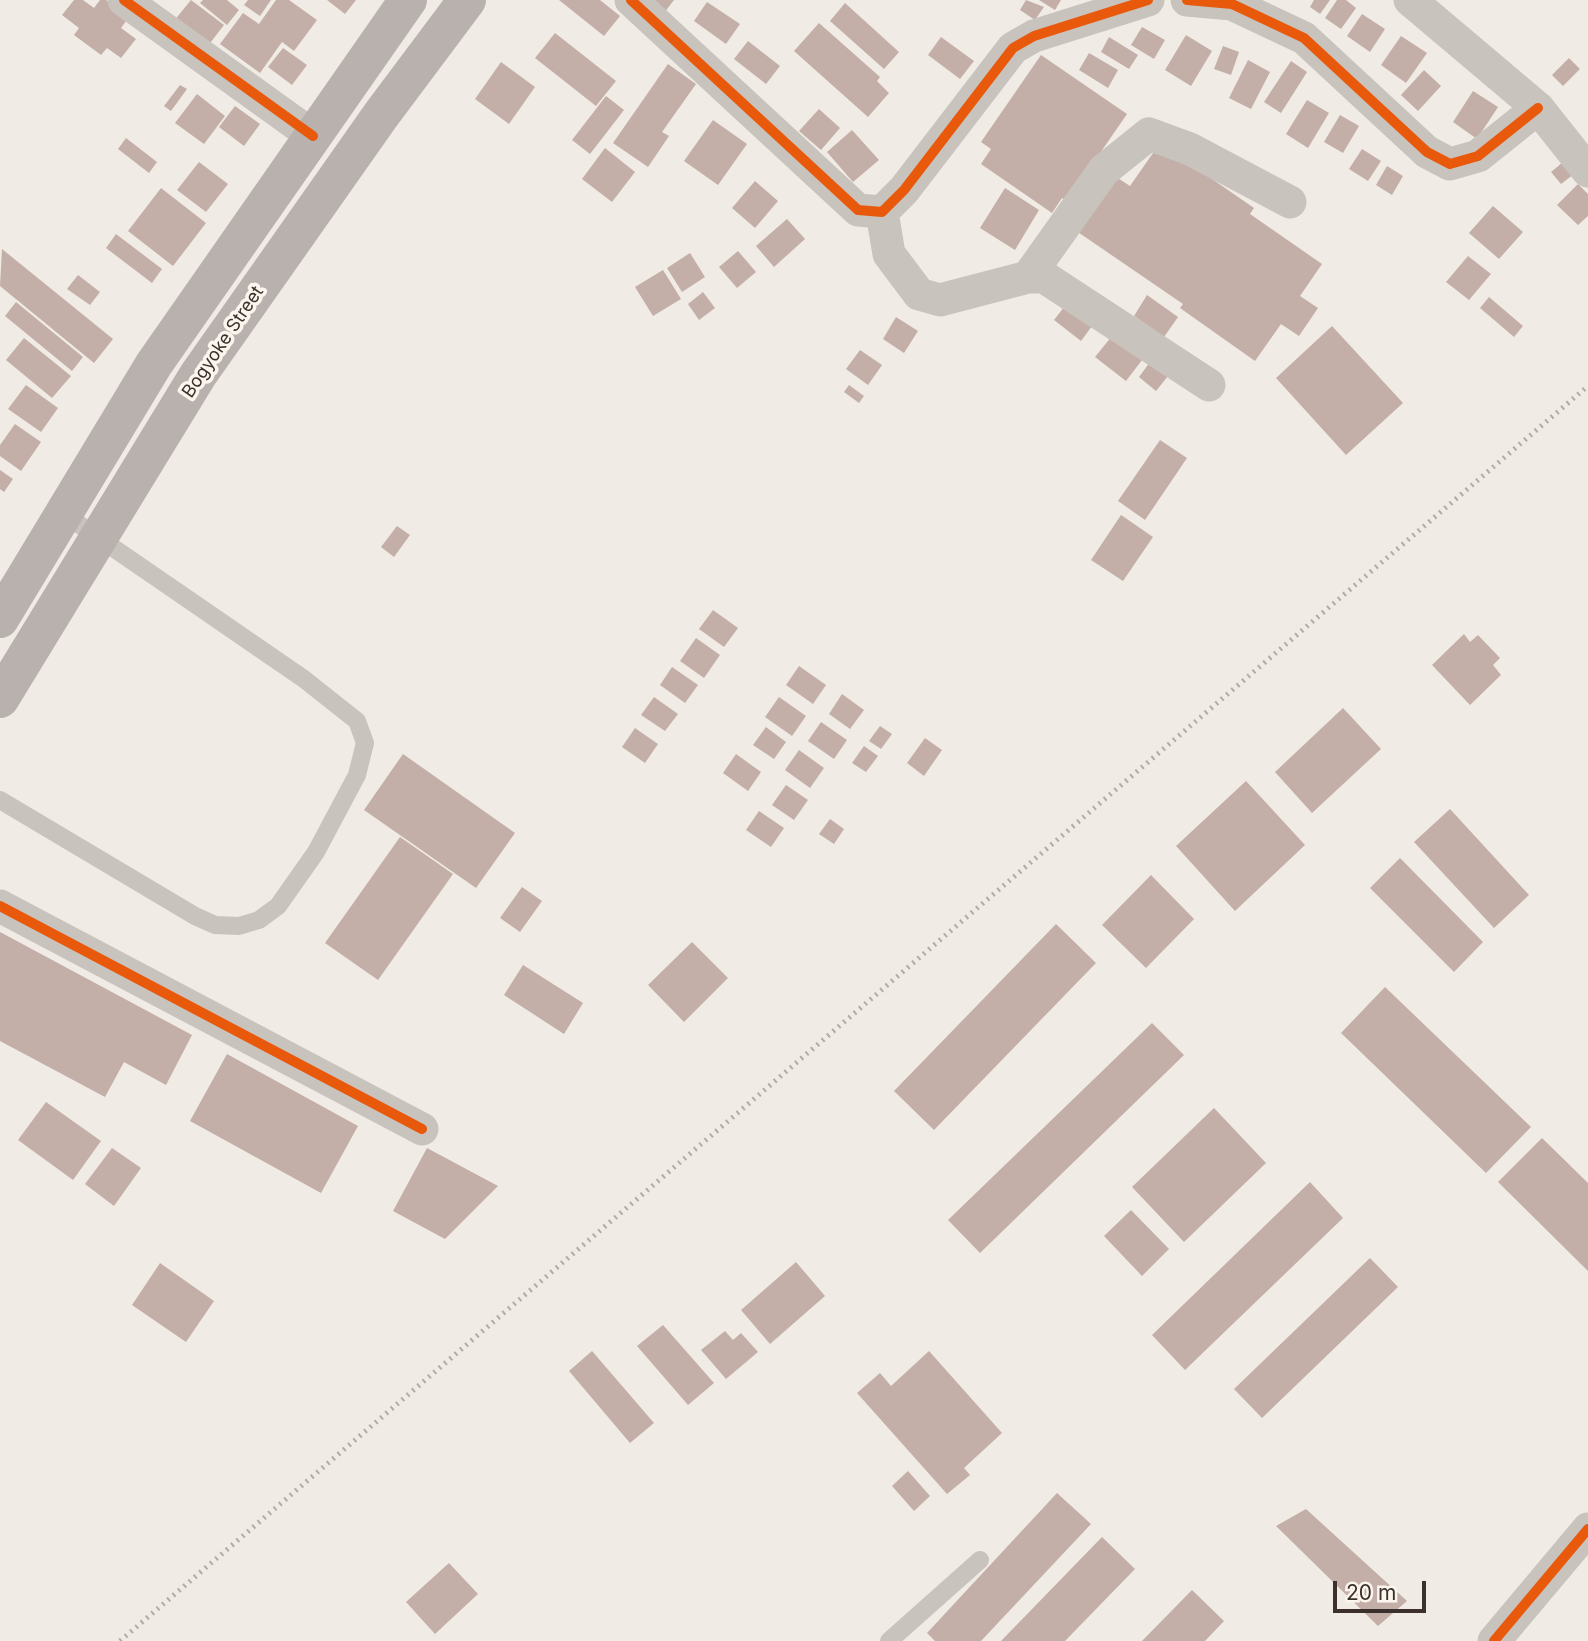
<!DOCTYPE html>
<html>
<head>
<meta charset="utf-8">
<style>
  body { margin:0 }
  #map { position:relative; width:1588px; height:1641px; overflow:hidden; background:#f0ebe5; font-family:Inter,sans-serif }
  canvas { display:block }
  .scale { position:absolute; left:1333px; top:1581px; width:93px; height:32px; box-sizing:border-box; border:4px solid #3b302b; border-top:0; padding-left:9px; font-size:21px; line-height:24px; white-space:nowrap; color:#3b302b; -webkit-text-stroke:5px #fbf5ee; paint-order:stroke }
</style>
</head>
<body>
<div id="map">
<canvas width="1588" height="1641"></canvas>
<div class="scale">20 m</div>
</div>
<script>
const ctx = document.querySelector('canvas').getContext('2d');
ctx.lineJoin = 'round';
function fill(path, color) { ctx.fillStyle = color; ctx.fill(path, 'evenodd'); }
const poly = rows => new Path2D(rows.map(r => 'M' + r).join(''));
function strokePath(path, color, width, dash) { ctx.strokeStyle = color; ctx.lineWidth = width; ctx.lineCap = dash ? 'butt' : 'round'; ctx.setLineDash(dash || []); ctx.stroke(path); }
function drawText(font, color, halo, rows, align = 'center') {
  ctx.font = font + ' Inter,sans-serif'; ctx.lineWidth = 7; ctx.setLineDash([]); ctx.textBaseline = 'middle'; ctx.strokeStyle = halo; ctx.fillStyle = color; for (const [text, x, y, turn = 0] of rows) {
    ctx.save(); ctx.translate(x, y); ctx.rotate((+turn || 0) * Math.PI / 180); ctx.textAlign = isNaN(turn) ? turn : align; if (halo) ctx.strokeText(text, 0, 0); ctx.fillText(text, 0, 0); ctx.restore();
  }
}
fill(poly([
  [74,0,83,0,94,8,100,0,106,0,129,17,121,28,136,39,121,58,107,48,101,55,74,35,79,28,62,15],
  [191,0,224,25,207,47,173,22],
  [203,0,227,0,239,10,227,25,200,3],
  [248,0,271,0,260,16,244,5],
  [276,0,289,0,317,20,294,51,282,42,260,73,220,44,243,13,259,24],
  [327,0,356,0,345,14],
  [559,0,600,0,620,16,604,36],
  [648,0,674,0,664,13],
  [1026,0,1044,7,1035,20,1020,10],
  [1039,0,1061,0,1055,10],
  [1314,0,1330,0,1320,14,1310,7],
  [1337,0,1346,0,1356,8,1341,29,1325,18],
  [707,2,740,24,726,44,694,21],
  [845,3,899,52,884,69,830,21],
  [1362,14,1385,29,1370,52,1347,36],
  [819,23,880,77,877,81,889,93,868,117,794,51],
  [1142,27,1165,40,1154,59,1131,45],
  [555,33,616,81,596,106,535,58],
  [1186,35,1212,51,1191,86,1165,70],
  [1401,36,1427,53,1406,83,1381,65],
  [941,37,974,61,960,79,928,55],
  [1109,37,1138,55,1129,69,1101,52],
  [748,41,780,66,766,84,734,59],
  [1223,46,1239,52,1231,75,1214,69],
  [283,48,307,65,292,85,268,67],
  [1089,53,1118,70,1108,88,1079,70],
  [1041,55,1127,114,1067,201,1062,198,1052,213,981,164,991,149,981,142],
  [1569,58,1580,69,1563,86,1552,75],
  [1248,60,1270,72,1251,109,1229,98],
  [1291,61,1307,72,1281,113,1264,102],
  [501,62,535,87,509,124,475,99],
  [668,64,696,84,662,132,669,136,648,167,613,143],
  [1424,70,1441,86,1418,111,1401,95],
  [180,85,187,89,171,111,164,106],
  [1473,91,1498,107,1477,139,1453,122],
  [197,94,225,116,204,144,175,123],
  [606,96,624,110,590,154,572,140],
  [1307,100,1329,113,1308,148,1286,134],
  [235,106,260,124,244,146,219,127],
  [819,109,840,128,821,150,799,131],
  [1340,115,1359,126,1343,153,1324,142],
  [713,120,747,144,718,185,684,161],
  [852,130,879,160,853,182,827,152],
  [126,138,157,162,149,173,118,149],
  [1160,143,1254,208,1250,214,1322,264,1300,296,1318,308,1299,336,1281,324,1255,361,1180,308,1183,304,1072,228,1110,173,1130,186],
  [605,148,635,172,612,202,582,179],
  [1362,149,1381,161,1368,181,1349,169],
  [199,162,228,184,206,212,177,190],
  [1563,162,1574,174,1561,184,1551,172],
  [1387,166,1403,176,1392,195,1376,185],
  [755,181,778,201,755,228,732,208],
  [1578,184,1588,194,1588,216,1578,225,1557,205],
  [161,188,206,223,173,266,128,231],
  [1005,188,1039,210,1015,250,980,228],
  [1493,206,1523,232,1499,259,1469,233],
  [787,219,805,239,774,267,756,246],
  [116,234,162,269,152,283,106,248],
  [2,249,113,339,94,363,0,286],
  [738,251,756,272,737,288,719,267],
  [690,253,705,277,682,292,667,268],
  [1468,256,1491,274,1469,300,1446,282],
  [663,270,681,299,653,316,635,287],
  [78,275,100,292,90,305,67,289],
  [703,292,715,308,699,320,688,304],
  [1147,295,1178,317,1164,337,1134,316],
  [1489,297,1523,326,1514,337,1480,308],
  [16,302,83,357,72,371,5,316],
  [1068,302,1095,322,1081,341,1054,320],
  [896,317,918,331,904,353,883,339],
  [1332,326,1403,403,1346,455,1276,378],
  [1112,336,1142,360,1126,381,1095,357],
  [24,338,71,376,52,398,6,360],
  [860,350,882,365,868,385,846,369],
  [1150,362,1168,376,1156,391,1139,377],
  [26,385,58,408,41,432,8,409],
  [849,385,864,396,859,403,844,392],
  [15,424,41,442,21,471,0,456,0,445],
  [1160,440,1187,458,1145,520,1118,501],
  [0,470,13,479,4,492,0,489],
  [1121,515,1153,537,1123,581,1091,560],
  [397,526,410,535,394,557,381,547],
  [713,610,738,628,724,647,699,629],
  [1464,634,1470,642,1478,635,1500,658,1493,665,1501,675,1470,705,1432,665],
  [696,638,720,655,704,678,680,661],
  [799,666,826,685,813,704,786,685],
  [672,667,698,685,685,703,660,685],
  [842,694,864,710,850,729,829,714],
  [654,697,678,714,665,731,641,715],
  [779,697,806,716,792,736,765,717],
  [1343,708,1381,749,1312,813,1275,772],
  [821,722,847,740,834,759,808,741],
  [880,726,892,734,881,749,869,741],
  [766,727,786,742,774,759,753,745],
  [635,728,658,744,645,763,622,747],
  [925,738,942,750,924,776,907,763],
  [864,746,878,756,866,772,852,763],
  [799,750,824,768,810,788,785,770],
  [403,754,515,833,476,888,364,810],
  [736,754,761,772,748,791,723,773],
  [1246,781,1305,845,1235,911,1176,846],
  [786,785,808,800,794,820,772,805],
  [1450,809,1529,895,1494,928,1414,842],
  [759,811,784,828,771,847,746,830],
  [830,819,844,829,834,844,819,834],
  [400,837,453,874,378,980,325,943],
  [1400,858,1483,942,1454,972,1370,888],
  [1151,875,1194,919,1146,968,1102,925],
  [522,887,542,901,520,932,500,918],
  [1056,924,1096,963,934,1130,894,1091],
  [0,932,192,1035,166,1085,124,1062,105,1097,0,1041],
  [692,942,728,978,684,1022,648,985],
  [523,965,583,1003,564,1034,504,995],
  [1385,987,1531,1127,1486,1173,1341,1033],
  [1152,1023,1184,1055,980,1253,948,1220],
  [227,1054,358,1126,321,1193,190,1121],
  [46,1102,101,1141,73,1180,18,1140],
  [1214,1108,1266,1163,1184,1242,1132,1187],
  [1542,1138,1588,1183,1588,1271,1498,1182],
  [112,1148,141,1168,114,1206,85,1184],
  [427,1148,498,1186,445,1239,393,1211],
  [1310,1182,1343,1218,1185,1370,1152,1335],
  [1131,1210,1169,1249,1142,1276,1104,1236],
  [1370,1258,1398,1287,1262,1418,1234,1389],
  [796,1262,825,1296,770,1344,741,1310],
  [160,1263,214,1301,186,1342,132,1305],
  [663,1325,714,1383,688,1405,637,1346],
  [725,1331,733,1340,741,1333,758,1352,726,1379,701,1350],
  [592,1351,654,1423,630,1443,569,1371],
  [929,1351,1002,1433,964,1468,970,1475,947,1494,857,1393,880,1373,891,1386],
  [908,1471,930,1496,914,1511,892,1486],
  [1057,1493,1091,1524,981,1641,935,1641,927,1633],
  [1306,1509,1407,1601,1378,1626,1276,1526],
  [1102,1537,1135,1569,1065,1641,1001,1641],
  [449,1563,478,1594,435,1634,406,1602],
  [1192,1590,1224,1621,1205,1641,1142,1641]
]), '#c3afa7');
strokePath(poly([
  [0,800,195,916,215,925,239,926,259,920,278,906,316,852,357,775,365,743,357,721,304,679,64,514],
  [889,1641,980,1560]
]), '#c9c3be', 18);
strokePath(poly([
  [124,0,313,136],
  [631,0,858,210,882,212,904,190,1013,48,1034,36,1148,0],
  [1187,0,1232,4,1304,38,1427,152,1450,164,1478,156,1538,108],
  [1410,0,1538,108,1588,171],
  [882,212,889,254,919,294,940,300,1028,277,1044,277,1209,385],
  [1028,277,1104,170,1149,134,1190,149,1290,202],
  [0,906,422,1129],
  [1494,1641,1588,1529]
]), '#c9c3be', 33);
strokePath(poly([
  [0,619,154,364,408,0],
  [0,699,198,375,381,115,467,0]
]), '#b8b1ad', 38);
strokePath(poly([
  [120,1641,1588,386]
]), '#b1aca8', 5, [2, 5]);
strokePath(poly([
  [124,0,313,136],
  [631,0,858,210,882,212,904,190,1013,48,1034,36,1148,0],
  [1187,0,1232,4,1304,38,1427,152,1450,164,1478,156,1538,108],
  [0,906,422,1129],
  [1494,1641,1588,1529]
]), '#e8590c', 10);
drawText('18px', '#3b302b', '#fbf5ee', [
  ["Bogyoke Street",223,342,-56]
]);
</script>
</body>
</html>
